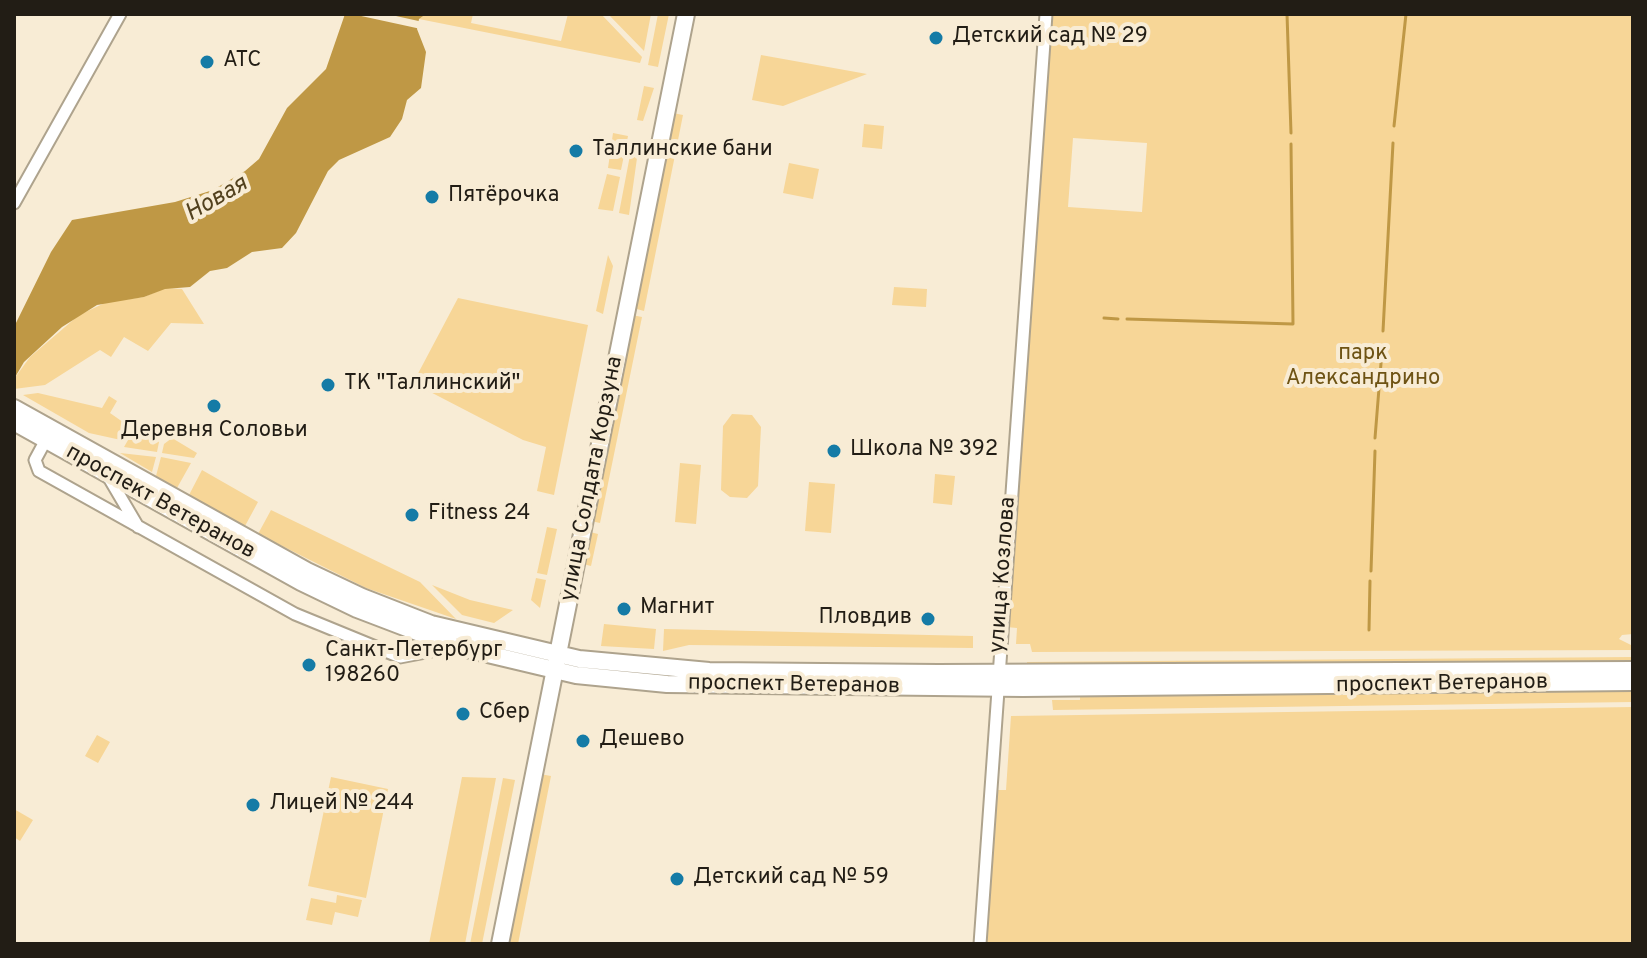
<!DOCTYPE html>
<html>
<head>
<meta charset="utf-8">
<style>
  body { margin:0 }
  #map { position:relative; width:1647px; height:958px; overflow:hidden; background:#f8ecd5; font-family:Overpass,sans-serif }
  canvas { display:block }
  .frame { position:absolute; inset:0; border:16px solid #221d15; pointer-events:none }
</style>
</head>
<body>
<div id="map">
<canvas width="1647" height="958"></canvas>
<div class="frame"></div>
</div>
<script>
const ctx = document.querySelector('canvas').getContext('2d');
ctx.lineJoin = 'round';
function fill(path, color) { ctx.fillStyle = color; ctx.fill(path, 'evenodd'); }
const poly = rows => new Path2D(rows.map(r => 'M' + r).join(''));
function strokePath(path, color, width, dash) { ctx.strokeStyle = color; ctx.lineWidth = width; ctx.lineCap = dash ? 'butt' : 'round'; ctx.setLineDash(dash || []); ctx.stroke(path); }
function drawText(font, color, halo, rows, align = 'center') {
  ctx.font = font + ' Overpass,sans-serif'; ctx.lineWidth = 8; ctx.setLineDash([]); ctx.textBaseline = 'middle'; ctx.strokeStyle = halo; ctx.fillStyle = color; for (const [text, x, y, turn = 0] of rows) {
    ctx.save(); ctx.translate(x, y); ctx.rotate((+turn || 0) * Math.PI / 180); ctx.textAlign = isNaN(turn) ? turn : align; if (halo) ctx.strokeText(text, 0, 0); ctx.fillText(text, 0, 0); ctx.restore();
  }
}
fill(poly([
  [426,14,473,14,471,23,561,41,568,14,602,15,642,57,640,63,419,19],
  [608,14,651,14,644,51],
  [658,14,669,14,658,67,648,65],
  [1052,14,1633,14,1633,634,1622,635,1619,639,1633,646,1633,650,1032,652,1030,644,1016,644,1017,628,1006,627],
  [1073,138,1147,143,1142,212,1068,207],
  [761,55,867,74,783,106,752,100],
  [644,86,654,88,643,121,637,120],
  [673,113,683,115,644,311,633,308],
  [864,124,884,126,882,149,862,147],
  [613,133,628,136,621,170,608,168],
  [631,150,638,151,629,215,619,213],
  [789,163,819,169,813,199,783,193],
  [607,174,620,177,613,211,598,209],
  [608,255,613,266,603,314,596,311],
  [894,287,927,289,926,307,892,305],
  [165,288,182,289,204,324,171,323,148,351,124,337,111,357,100,350,45,385,14,389,14,379,30,357,79,315,107,302,144,297],
  [458,298,588,325,554,495,537,491,546,447,523,440,413,383],
  [632,315,642,317,600,523,591,521],
  [38,393,102,408,109,396,117,401,110,413,130,427,121,440,89,433,23,395],
  [732,414,752,415,761,427,758,486,747,498,730,497,721,490,723,426],
  [135,428,159,442,157,452,124,447],
  [172,438,197,453,194,458,162,453,164,444],
  [120,453,156,457,152,472],
  [161,457,191,463,177,488,156,476],
  [680,463,701,465,696,524,675,522],
  [202,470,258,502,245,526,189,495],
  [935,474,955,476,952,505,933,503],
  [809,482,835,484,831,533,805,531],
  [271,510,420,582,456,619,366,588,258,534],
  [547,527,557,529,547,575,537,573],
  [590,532,598,534,591,566,583,564],
  [536,578,546,580,540,608,531,600],
  [432,585,470,600,513,610,494,623,462,615],
  [604,624,656,629,654,649,601,646],
  [664,629,973,636,973,648,689,645,663,651],
  [1633,657,1633,664,1027,669,1027,662],
  [1633,691,1633,702,1053,710,1052,700,1080,700,1080,696],
  [1633,707,1633,944,986,944,997,790,1006,790,1011,716],
  [97,735,110,742,98,763,85,756],
  [540,774,551,776,518,944,507,944],
  [331,777,388,789,366,898,308,886],
  [462,777,496,778,465,944,429,944],
  [503,778,515,780,482,944,470,944],
  [14,809,33,820,20,841,14,837],
  [337,895,362,900,358,917,335,912,332,925,306,920,311,898,336,903]
]), '#f7d697');
fill(poly([
  [345,14,426,14,419,19,417,29,426,52,421,88,407,100,402,119,390,137,339,160,328,171,296,233,282,248,252,252,227,268,210,271,190,287,165,289,144,297,97,305,62,327,24,362,14,379,14,327,51,252,72,220,175,202,213,190,245,171,259,159,287,108,326,69]
]), '#bf9845');
fill(poly([
  [352,14,387,14,423,22,421,29]
]), '#f8ecd5');
strokePath(poly([
  [1287,14,1291,133],
  [1394,126,1406,14],
  [1104,318,1118,319],
  [1127,319,1293,324,1291,144],
  [1383,331,1393,143],
  [1375,438,1382,351],
  [1371,571,1375,451],
  [1369,630,1370,581]
]), '#bf9845', 3);
const street = poly([
  [14,203,120,14],
  [48,436,35,460,39,471,295,614,400,657,452,647],
  [108,476,138,527],
  [980,944,1046,14]
]);
const secondary = poly([
  [14,408,307,571,362,597,431,624,579,659,709,671,938,673,1633,670],
  [14,422,301,582,357,609,454,646,576,675,667,684,1023,688,1633,682],
  [500,944,686,14]
]);
strokePath(street, '#aea38d', 15);
strokePath(secondary, '#aea38d', 20);
strokePath(street, '#fff', 11);
strokePath(secondary, '#fff', 16);
for (const [x, y, r, color] of [
  [936,38,8,"#157ba6"],
  [207,62,8,"#157ba6"],
  [576,151,8,"#157ba6"],
  [432,197,8,"#157ba6"],
  [328,385,8,"#157ba6"],
  [214,406,8,"#157ba6"],
  [834,451,8,"#157ba6"],
  [412,515,8,"#157ba6"],
  [624,609,8,"#157ba6"],
  [928,619,8,"#157ba6"],
  [309,665,8,"#157ba6"],
  [463,714,8,"#157ba6"],
  [583,741,8,"#157ba6"],
  [253,805,8,"#157ba6"],
  [677,879,8,"#157ba6"]
]) { const dot = new Path2D(); dot.arc(x, y, r, 0, 2 * Math.PI); ctx.fillStyle = color; ctx.fill(dot); strokePath(dot, '#f8ecd5', 3); }
drawText('22px', '#221d15', '#f8ecd5', [
  ["Детский сад № 29",952,38],
  ["АТС",223,62],
  ["Таллинские бани",592,151],
  ["Пятёрочка",448,197],
  ["ТК \"Таллинский\"",344,385],
  ["Деревня Соловьи",214,432,"center"],
  ["Школа № 392",850,451],
  ["Fitness 24",428,515],
  ["Магнит",640,609],
  ["Пловдив",912,619,"right"],
  ["Санкт-Петербург",325,652],
  ["198260",325,677],
  ["Сбер",479,714],
  ["Дешево",599,741],
  ["Лицей № 244",269,805],
  ["Детский сад № 59",693,879]
], 'left');
drawText('22px', '#6e5314', '#f8ecd5', [
  ["парк",1363,355],
  ["Александрино",1363,380]
]);
drawText('22px', '#221d15', '#f8ecd5', [
  ["улица Солдата Корзуна",593,479,-79],
  ["проспект Ветеранов",160,503,29],
  ["улица Козлова",1004,575,-86],
  ["проспект Ветеранов",1442,685,-1],
  ["проспект Ветеранов",794,686,1]
]);
drawText('italic 24px', '#52411e', '#f8ecd5', [
  ["Новая",217,200,-30]
]);
</script>
</body>
</html>
